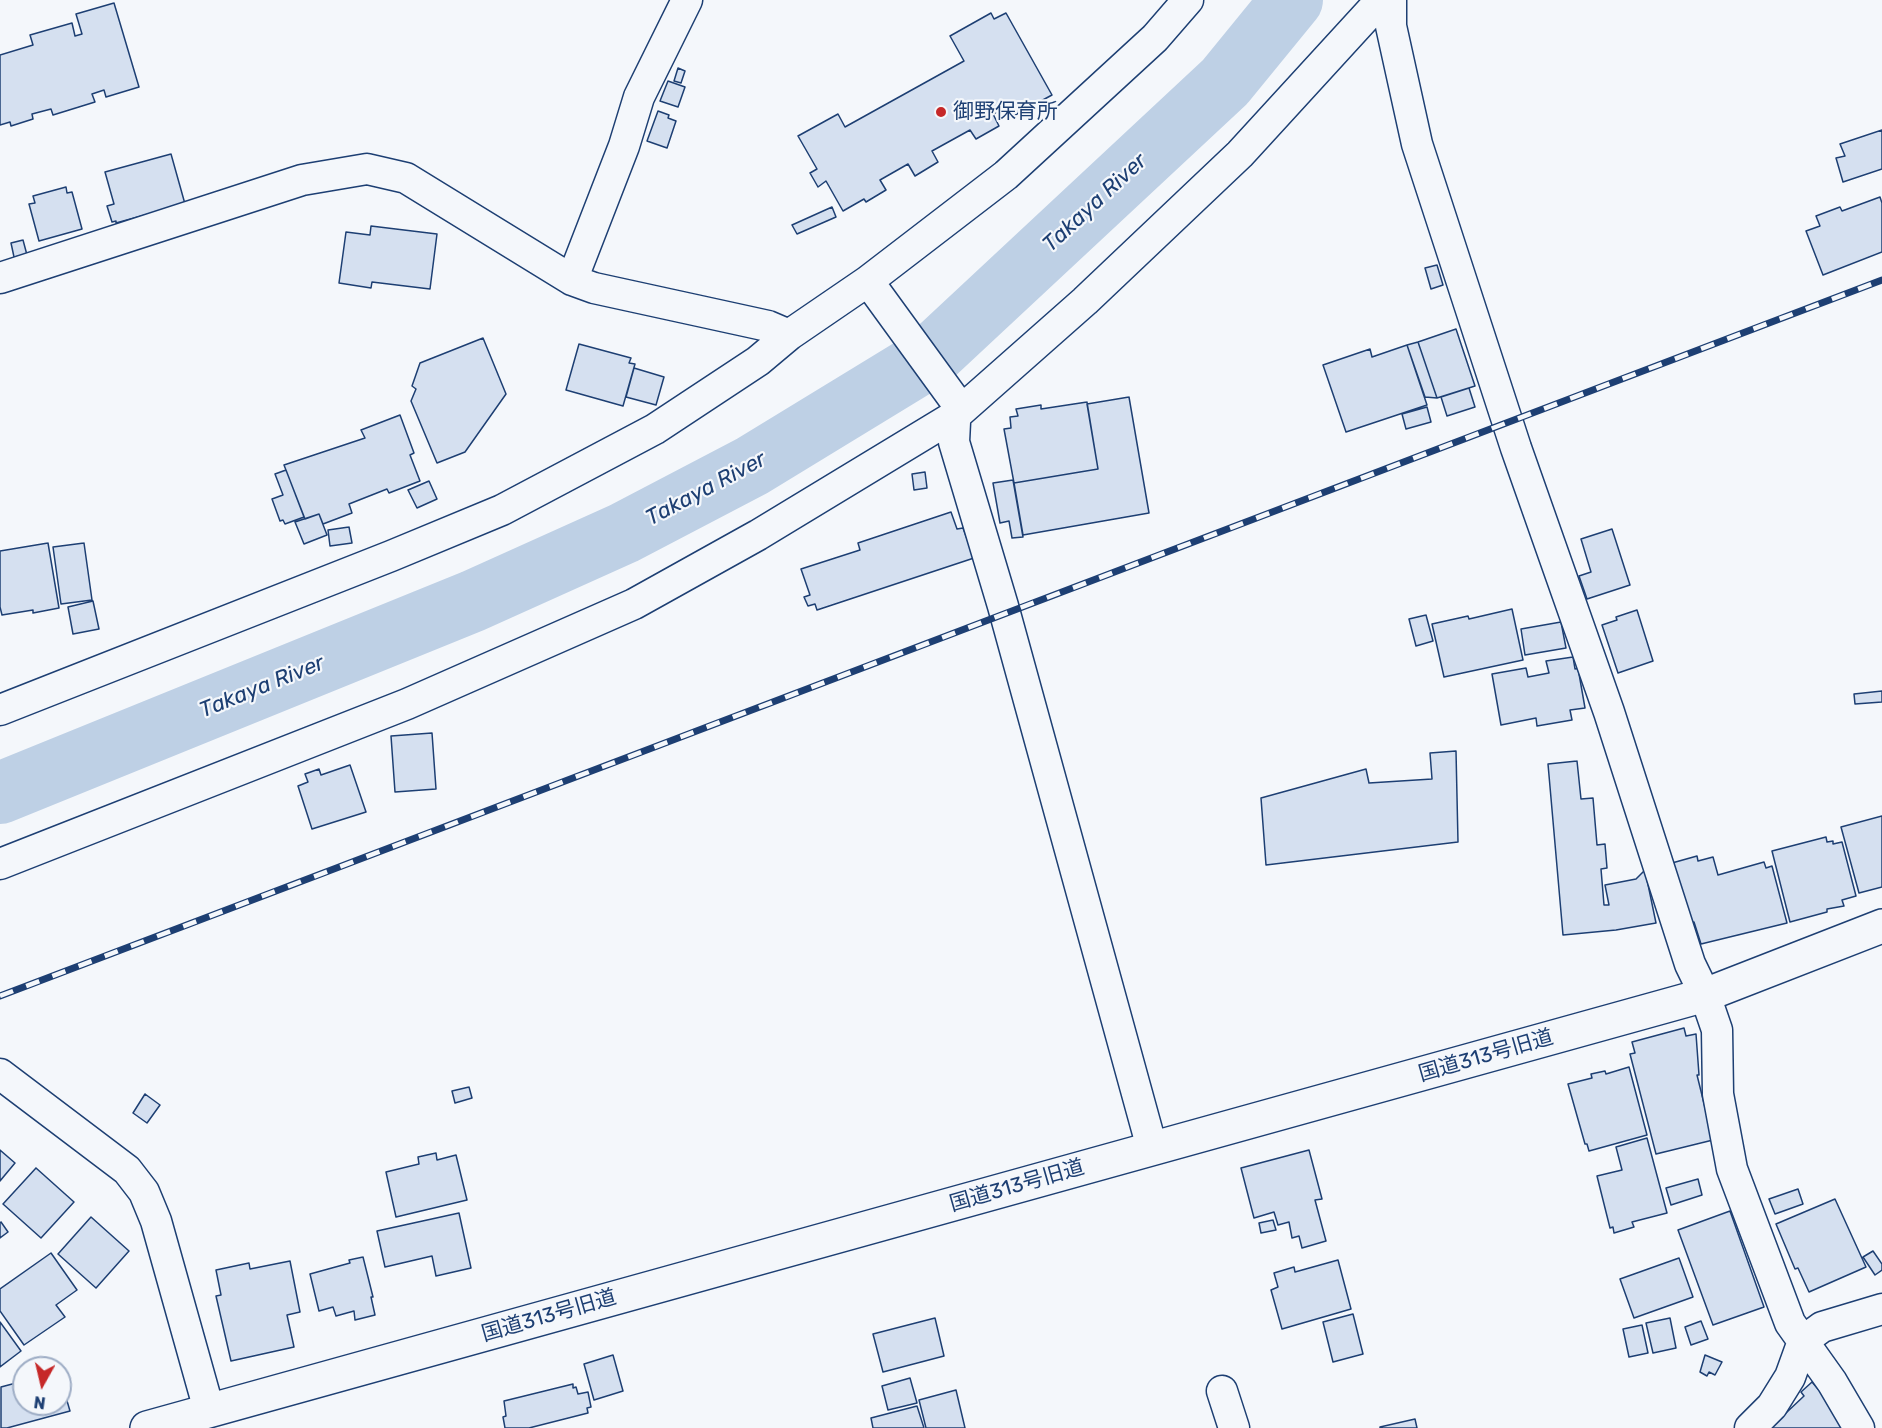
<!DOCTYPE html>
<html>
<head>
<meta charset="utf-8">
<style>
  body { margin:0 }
  #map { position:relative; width:1882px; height:1428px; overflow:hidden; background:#f4f7fb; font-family:Rubik,sans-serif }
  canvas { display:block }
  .north { position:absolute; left:12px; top:1356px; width:60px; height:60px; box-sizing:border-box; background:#f4f7fb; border:2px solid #9eadc5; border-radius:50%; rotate:188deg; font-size:16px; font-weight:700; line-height:24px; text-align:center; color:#1d3f73 }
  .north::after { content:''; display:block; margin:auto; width:21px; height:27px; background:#c62828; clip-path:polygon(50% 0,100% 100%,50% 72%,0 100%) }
</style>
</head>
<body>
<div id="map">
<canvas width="1882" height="1428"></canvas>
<div class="north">N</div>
</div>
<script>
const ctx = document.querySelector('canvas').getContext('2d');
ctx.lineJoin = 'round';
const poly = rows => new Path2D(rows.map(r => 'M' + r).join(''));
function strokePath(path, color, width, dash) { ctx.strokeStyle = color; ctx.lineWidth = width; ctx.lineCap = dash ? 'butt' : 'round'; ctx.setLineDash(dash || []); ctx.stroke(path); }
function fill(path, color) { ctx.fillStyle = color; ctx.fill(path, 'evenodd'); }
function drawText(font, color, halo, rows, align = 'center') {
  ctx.font = font + ' Rubik,"Noto Sans JP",sans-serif'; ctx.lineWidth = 4.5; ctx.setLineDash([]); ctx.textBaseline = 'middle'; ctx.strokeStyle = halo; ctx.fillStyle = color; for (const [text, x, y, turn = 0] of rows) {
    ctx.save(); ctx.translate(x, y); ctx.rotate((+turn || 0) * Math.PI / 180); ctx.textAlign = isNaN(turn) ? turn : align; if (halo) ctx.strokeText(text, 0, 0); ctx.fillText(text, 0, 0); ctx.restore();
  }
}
strokePath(poly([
  [0,793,473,601,624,533,752,466,929,358,1225,82,1292,0]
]), '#bed0e5', 62);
const building = poly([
  [114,3,139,87,106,97,104,90,92,94,95,102,53,115,51,109,32,114,33,119,11,126,10,122,0,125,0,55,33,45,30,35,72,23,75,36,82,34,76,14,114,3],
  [991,13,994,19,1006,13,1052,95,1015,115,1010,105,993,114,999,126,976,139,970,130,932,151,938,162,915,176,908,164,880,180,886,190,866,202,864,199,843,211,826,181,818,187,810,173,817,169,798,136,838,114,845,127,964,61,950,36,991,13],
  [678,68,685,71,681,83,674,81,678,68],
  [668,81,685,87,678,107,660,101,668,81],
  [658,111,669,115,668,118,676,121,667,148,647,141,658,111],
  [1882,130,1882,169,1843,182,1836,158,1845,156,1840,144,1882,130],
  [171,154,185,204,116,223,116,221,112,222,107,206,114,204,105,172,171,154],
  [66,187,67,193,72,192,82,229,39,241,29,204,35,203,33,196,66,187],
  [1880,197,1882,203,1882,252,1823,275,1806,231,1820,226,1816,216,1840,207,1842,211,1880,197],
  [832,207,836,217,797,234,792,225,832,207],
  [371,226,437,234,430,289,372,282,371,288,339,283,346,232,370,235,371,226],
  [23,240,27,255,14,257,11,243,23,240],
  [1437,265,1443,285,1431,289,1425,268,1437,265],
  [1456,329,1475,386,1437,398,1418,342,1456,329],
  [483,338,506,394,465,452,437,463,411,401,416,389,412,386,420,363,483,338],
  [1418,342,1437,398,1425,397,1407,345,1418,342],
  [579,344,631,358,629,363,635,364,623,406,566,390,579,344],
  [1407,345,1427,405,1346,432,1323,365,1370,349,1372,357,1407,345],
  [634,368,664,377,656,405,626,397,634,368],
  [1469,388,1475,407,1447,416,1441,397,1469,388],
  [1129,397,1149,513,1023,535,1014,483,1098,469,1087,404,1129,397],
  [1087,402,1098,469,1014,483,1004,429,1011,428,1010,417,1018,416,1016,409,1041,405,1041,409,1087,402],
  [1427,407,1431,422,1406,429,1402,414,1427,407],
  [400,415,414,453,410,455,420,481,389,493,387,489,349,504,352,513,323,524,319,514,305,519,284,465,365,438,361,430,400,415],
  [286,470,304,517,285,524,283,520,280,521,272,499,283,495,275,474,286,470],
  [925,472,927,488,914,490,912,474,925,472],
  [1013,480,1023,537,1012,538,1009,521,1000,523,993,483,1013,480],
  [429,481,437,499,417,508,408,490,429,481],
  [951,512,957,529,963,528,974,558,817,610,815,604,808,606,804,597,810,595,801,569,860,550,858,543,951,512],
  [319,514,327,535,304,544,295,522,319,514],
  [349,527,352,543,330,546,328,530,349,527],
  [1612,529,1630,585,1587,599,1579,576,1591,572,1581,539,1612,529],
  [48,543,59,608,33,613,33,610,2,615,0,607,0,551,48,543],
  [84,543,92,600,61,604,53,547,84,543],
  [93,601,99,629,73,634,68,607,93,601],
  [1512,609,1523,660,1444,677,1432,624,1468,616,1469,619,1512,609],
  [1637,610,1653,661,1618,673,1602,625,1617,620,1616,617,1637,610],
  [1426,615,1433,641,1416,646,1409,619,1426,615],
  [1561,622,1566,648,1525,655,1521,629,1561,622],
  [1573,657,1575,669,1578,668,1585,708,1570,710,1572,720,1537,726,1536,718,1501,725,1492,674,1526,668,1528,677,1549,673,1546,661,1573,657],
  [1882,691,1882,702,1855,704,1854,694,1882,691],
  [432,733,436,789,395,792,391,736,432,733],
  [1456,751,1458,842,1266,865,1261,798,1366,769,1369,783,1432,779,1430,753,1456,751],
  [1577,761,1581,799,1593,798,1597,845,1605,844,1607,868,1601,869,1604,905,1609,905,1605,885,1636,879,1645,870,1656,923,1616,930,1563,935,1548,764,1577,761],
  [350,765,366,812,312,829,298,786,308,782,305,774,319,769,321,775,350,765],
  [1882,816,1882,887,1859,893,1841,827,1882,816],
  [1826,837,1827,842,1833,841,1833,844,1842,842,1856,896,1842,900,1844,906,1827,909,1827,912,1790,922,1772,851,1826,837],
  [1697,856,1698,861,1713,857,1718,875,1764,862,1766,868,1772,866,1787,923,1701,944,1694,922,1689,923,1672,863,1697,856],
  [1684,1028,1686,1036,1696,1034,1699,1075,1697,1075,1713,1140,1656,1154,1630,1054,1635,1053,1632,1042,1684,1028],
  [1629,1067,1647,1135,1589,1151,1587,1144,1585,1144,1568,1084,1592,1078,1591,1074,1605,1071,1606,1074,1629,1067],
  [469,1087,472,1098,455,1103,452,1091,469,1087],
  [145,1094,160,1105,147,1123,133,1113,145,1094],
  [1647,1138,1667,1213,1632,1222,1634,1227,1614,1233,1613,1227,1610,1228,1597,1176,1622,1170,1616,1147,1647,1138],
  [0,1150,15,1163,0,1181,0,1150],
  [1309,1150,1322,1199,1315,1200,1326,1241,1302,1248,1299,1236,1292,1238,1289,1222,1278,1225,1274,1212,1254,1218,1241,1168,1309,1150],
  [436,1153,437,1160,456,1155,467,1200,396,1217,386,1172,419,1164,418,1157,436,1153],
  [36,1168,74,1202,41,1238,3,1204,36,1168],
  [1698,1179,1702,1195,1671,1205,1666,1188,1698,1179],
  [1798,1189,1803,1204,1775,1214,1769,1199,1798,1189],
  [1835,1199,1866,1267,1809,1292,1798,1268,1795,1269,1776,1224,1835,1199],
  [1730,1211,1764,1307,1713,1325,1678,1230,1730,1211],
  [459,1213,471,1268,436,1276,432,1256,385,1267,377,1231,459,1213],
  [91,1217,129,1251,96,1288,58,1254,91,1217],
  [1273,1220,1276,1230,1261,1233,1259,1223,1273,1220],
  [1,1222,8,1232,0,1238,0,1223,1,1222],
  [1873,1251,1882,1264,1882,1270,1875,1275,1863,1257,1873,1251],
  [51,1253,77,1290,56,1305,65,1317,24,1345,0,1311,0,1289,51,1253],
  [363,1257,373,1297,371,1297,375,1315,355,1320,354,1311,336,1316,333,1307,319,1311,310,1274,350,1263,349,1260,363,1257],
  [1679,1258,1693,1297,1634,1318,1620,1279,1679,1258],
  [1338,1260,1351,1309,1282,1329,1271,1290,1278,1287,1274,1273,1294,1267,1295,1272,1338,1260],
  [290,1261,300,1312,287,1315,294,1347,231,1361,216,1296,221,1295,216,1270,249,1263,250,1269,290,1261],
  [1353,1314,1363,1354,1333,1362,1323,1322,1353,1314],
  [935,1318,944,1356,883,1372,873,1334,935,1318],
  [1670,1318,1676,1348,1653,1353,1646,1323,1670,1318],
  [1701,1321,1708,1339,1691,1345,1685,1327,1701,1321],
  [0,1322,21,1351,0,1367,0,1322],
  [1642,1325,1648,1353,1629,1357,1623,1329,1642,1325],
  [613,1355,623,1391,594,1400,584,1364,613,1355],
  [1705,1355,1722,1362,1715,1375,1709,1372,1707,1376,1700,1372,1705,1355],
  [55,1361,58,1368,28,1368,55,1361],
  [60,1377,70,1411,7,1428,1,1428,1,1387,16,1383,17,1385,24,1383,24,1404,60,1404,60,1377],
  [910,1378,917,1403,888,1410,882,1386,910,1378],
  [1812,1382,1829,1402,1841,1426,1841,1428,1770,1428,1804,1396,1801,1392,1812,1382],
  [573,1384,573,1388,576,1387,578,1394,588,1392,591,1407,587,1408,588,1413,529,1428,505,1428,503,1417,506,1416,504,1401,573,1384],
  [956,1390,965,1428,926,1428,919,1400,956,1390],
  [917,1406,924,1428,873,1428,871,1418,917,1406],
  [1415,1419,1417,1428,1380,1428,1380,1427,1415,1419]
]);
fill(building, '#d5e0f0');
strokePath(building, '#1d3f73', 1.5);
const street = poly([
  [1391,0,1391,26,1417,144,1516,448,1609,712,1690,964,1705,995,1717,1030,1718,1094,1732,1169,1790,1323,1832,1382,1859,1428],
  [0,278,302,180,367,169,406,178,572,280,594,288,768,326,789,335,868,281,956,402,954,442,1003,606,1152,1148],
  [572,280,624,146,639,97,687,0],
  [868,281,1006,175,1155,38,1188,0],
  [0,710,391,556,502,510,655,429,758,361,789,335],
  [0,864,407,704,634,604,758,535,956,415,1085,301,1240,154,1381,0],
  [0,1074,127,1170,144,1192,156,1221,209,1410],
  [1222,1391,1234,1428],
  [1750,1428,1772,1406,1790,1377,1803,1341,1822,1327,1882,1309]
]);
const secondary = poly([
  [147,1428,1705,995,1882,926]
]);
strokePath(street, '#1d3f73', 33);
strokePath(secondary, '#1d3f73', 36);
strokePath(street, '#f4f7fb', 30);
strokePath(secondary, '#f4f7fb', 33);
const rail = poly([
  [0,996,1882,280]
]);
strokePath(rail, '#1d3f73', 7);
strokePath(rail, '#f4f7fb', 4.5, [14]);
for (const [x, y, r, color] of [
  [941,112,6,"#c62828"]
]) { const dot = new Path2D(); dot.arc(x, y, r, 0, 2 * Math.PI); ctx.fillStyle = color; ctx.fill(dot); strokePath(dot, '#f4f7fb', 2); }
drawText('21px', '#1d3f73', '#f4f7fb', [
  ["御野保育所",953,112]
], 'left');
drawText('21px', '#1d3f73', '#f4f7fb', [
  ["国道313号旧道",1486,1056,-16],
  ["国道313号旧道",1017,1186,-16],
  ["国道313号旧道",549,1316,-16]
]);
drawText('italic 22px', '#1d3f73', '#f4f7fb', [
  ["Takaya River",1095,203,-43],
  ["Takaya River",706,489,-28],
  ["Takaya River",262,687,-22]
]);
</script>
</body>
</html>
